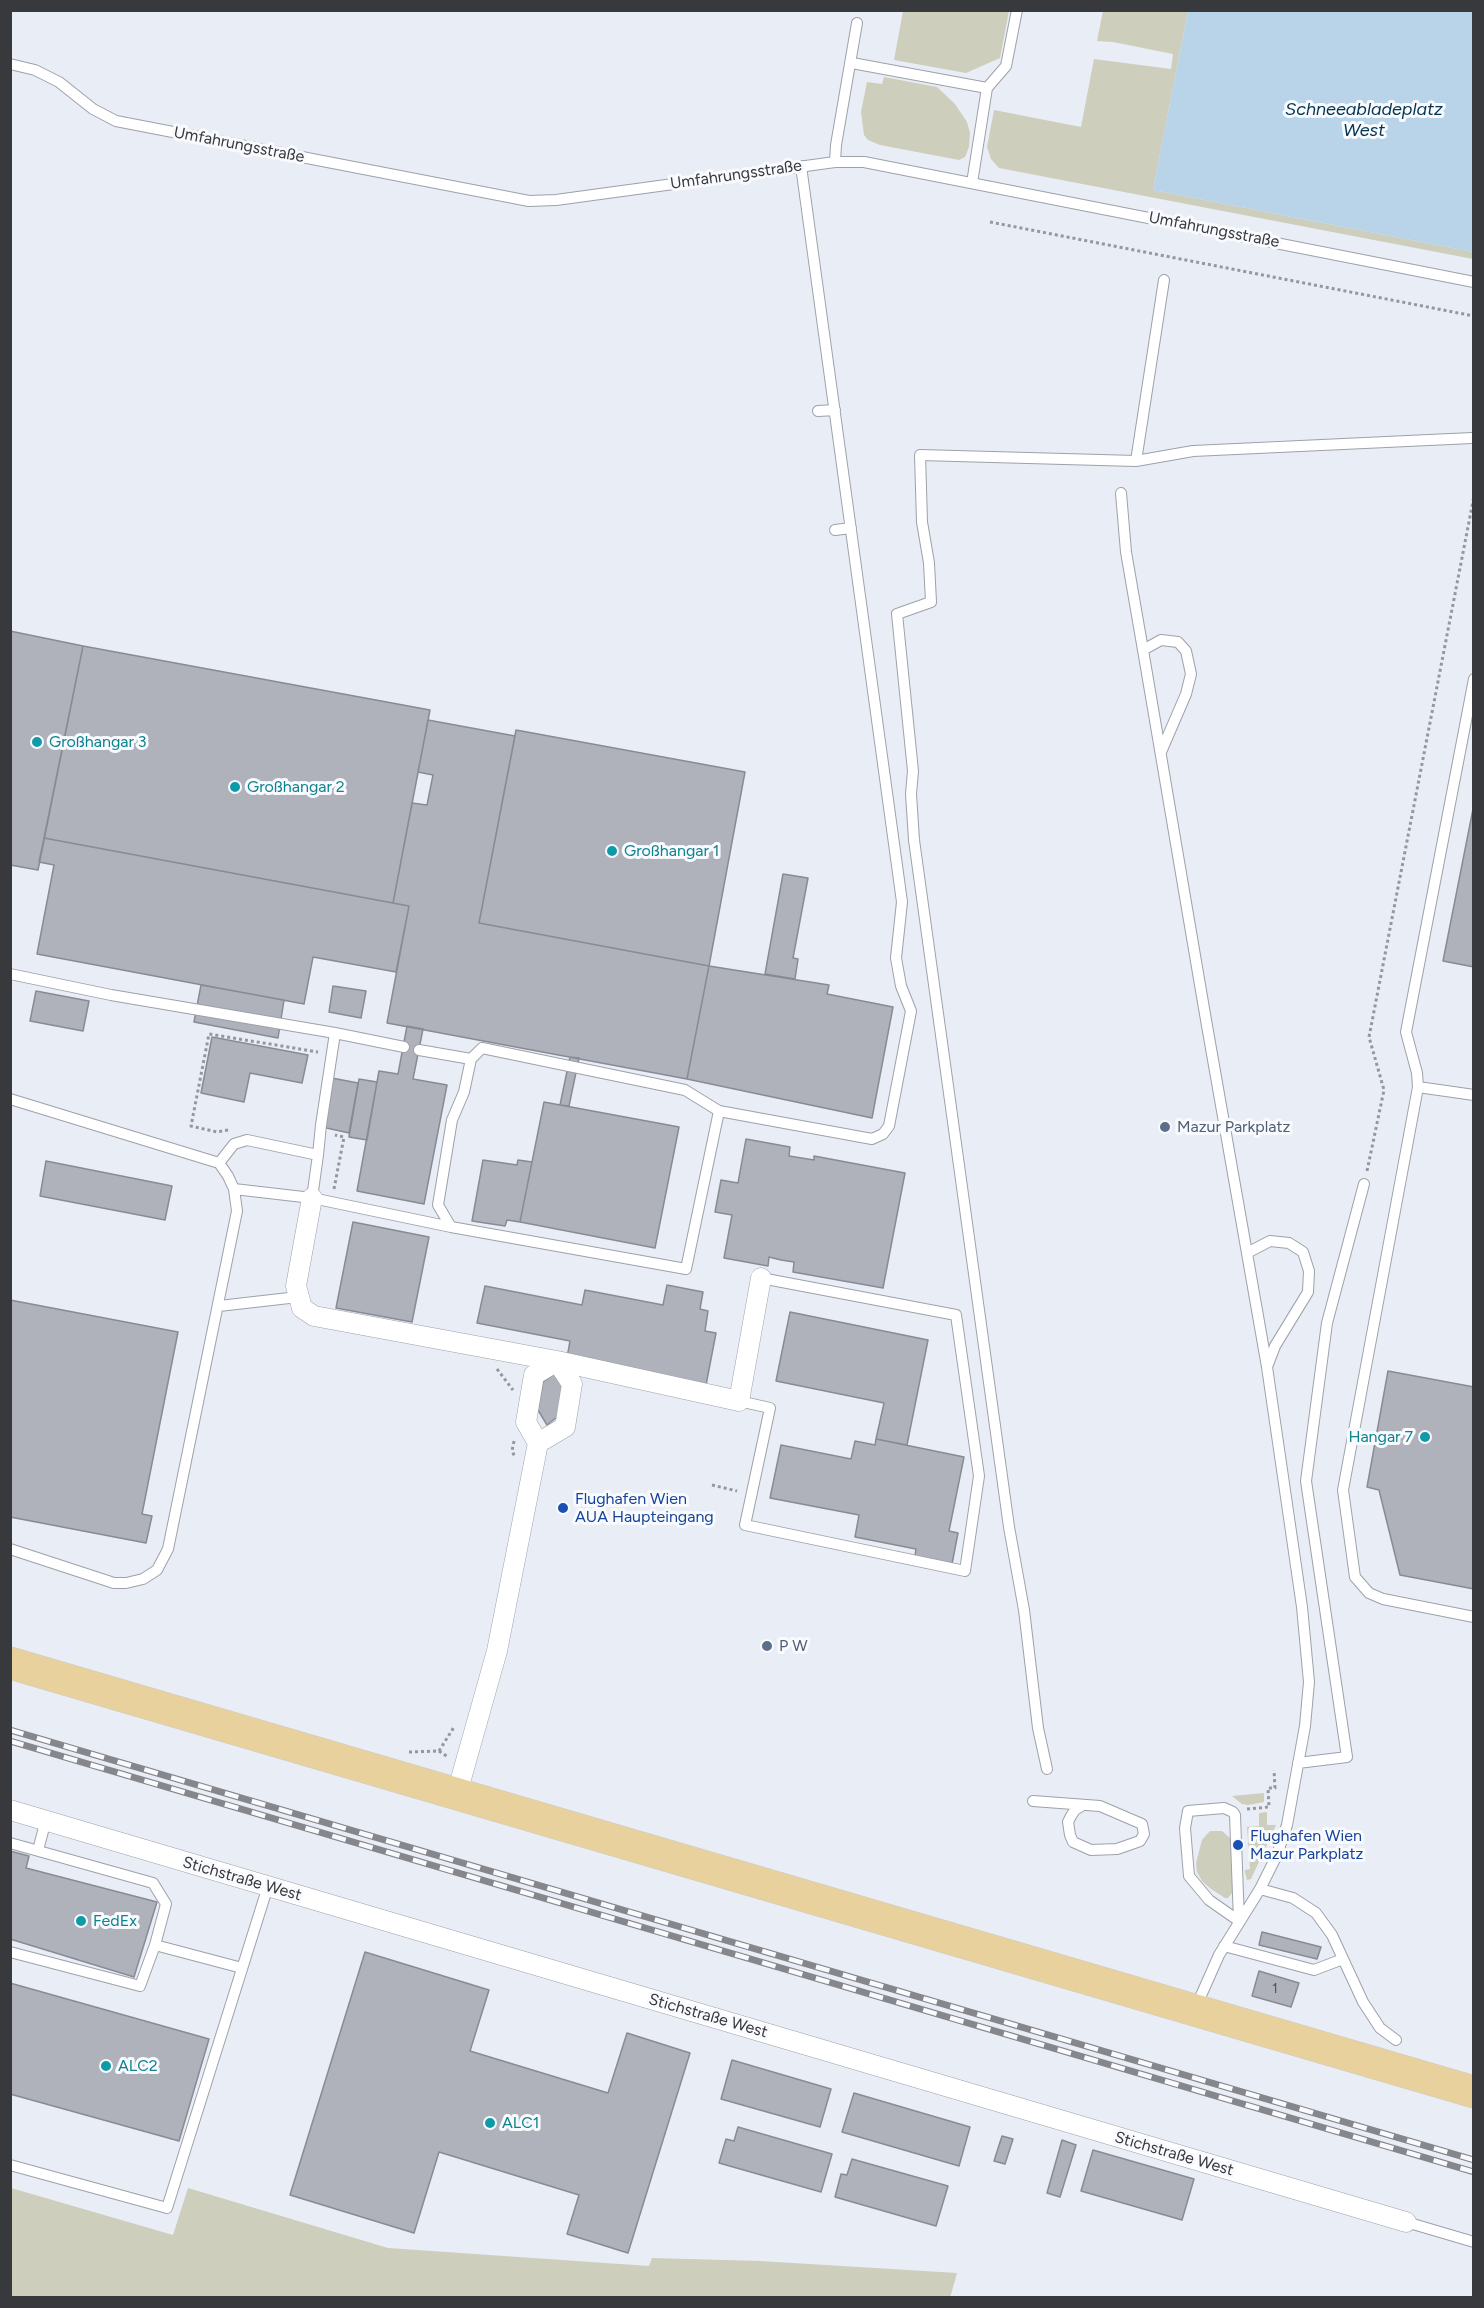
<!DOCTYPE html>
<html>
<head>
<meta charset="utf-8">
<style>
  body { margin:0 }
  #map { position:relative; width:1484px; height:2308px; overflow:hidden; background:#e9edf6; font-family:Figtree,sans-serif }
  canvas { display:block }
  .frame { position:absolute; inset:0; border:12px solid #38393d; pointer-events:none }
</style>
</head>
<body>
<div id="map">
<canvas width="1484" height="2308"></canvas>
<div class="frame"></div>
</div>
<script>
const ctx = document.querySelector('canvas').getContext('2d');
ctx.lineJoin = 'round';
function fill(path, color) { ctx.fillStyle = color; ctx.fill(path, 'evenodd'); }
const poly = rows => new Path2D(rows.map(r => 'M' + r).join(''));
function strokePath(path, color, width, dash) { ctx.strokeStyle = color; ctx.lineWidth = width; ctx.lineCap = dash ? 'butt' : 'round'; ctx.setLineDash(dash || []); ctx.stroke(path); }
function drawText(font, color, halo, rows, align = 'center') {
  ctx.font = font + ' Figtree,sans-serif'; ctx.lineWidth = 6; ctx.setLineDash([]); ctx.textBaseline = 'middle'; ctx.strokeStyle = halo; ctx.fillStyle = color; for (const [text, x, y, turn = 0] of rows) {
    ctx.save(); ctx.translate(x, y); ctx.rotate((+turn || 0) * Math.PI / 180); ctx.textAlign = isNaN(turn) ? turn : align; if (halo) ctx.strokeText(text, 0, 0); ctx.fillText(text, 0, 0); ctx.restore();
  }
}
fill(poly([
  [903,11,1009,11,1000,58,966,73,894,60],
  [1103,11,1188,11,1153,190,1473,252,1473,259,999,168,991,159,987,147,994,110,1081,127,1094,59,1171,69,1173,54,1113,42,1097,41],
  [884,77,937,87,955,104,967,122,970,133,969,147,965,157,959,160,880,145,868,140,864,135,861,112,867,82,882,84],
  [1264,1793,1264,1802,1248,1805,1242,1804,1232,1796],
  [1267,1812,1267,1825,1276,1825,1251,1879,1247,1880,1245,1872,1245,1870,1250,1869,1247,1827,1259,1826,1259,1813],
  [1210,1831,1222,1831,1231,1839,1233,1892,1228,1898,1225,1898,1211,1889,1202,1881,1197,1872,1196,1863,1202,1840],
  [188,2188,388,2248,649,2266,652,2258,760,2261,957,2273,950,2298,11,2297,11,2188,173,2235]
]), '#cdcebc');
fill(poly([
  [1188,11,1473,11,1473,252,1153,190]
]), '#b9d3e8');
const building = poly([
  [10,631,83,646,38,870,10,865,10,631],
  [83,646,430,710,393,903,44,838,83,646],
  [428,720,515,736,479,923,709,966,687,1079,387,1023,409,906,393,903,412,803,427,805,433,775,418,772,428,720],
  [516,730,745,772,709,966,479,923,516,730],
  [1474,804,1474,967,1443,961,1474,804],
  [44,838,409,906,396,972,313,957,304,1004,37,954,54,865,39,862,44,838],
  [783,874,808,878,793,958,798,959,795,979,765,974,783,874],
  [709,966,829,985,827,994,893,1007,872,1118,687,1079,709,966],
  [201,985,284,1000,278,1038,194,1022,201,985],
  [333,986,366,991,361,1018,329,1012,333,986],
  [36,991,89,1001,83,1031,30,1021,36,991],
  [407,1026,423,1029,413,1079,447,1085,424,1204,357,1191,379,1071,398,1074,407,1026],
  [212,1037,308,1055,302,1083,250,1073,244,1102,201,1093,212,1037],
  [570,1057,579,1058,569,1106,560,1105,570,1057],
  [332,1078,358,1083,349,1133,322,1127,332,1078],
  [359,1079,377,1082,367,1140,349,1137,359,1079],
  [544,1102,679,1127,655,1248,520,1222,544,1102],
  [746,1139,790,1147,789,1156,814,1160,814,1156,905,1173,883,1288,793,1272,794,1262,781,1260,769,1257,768,1266,724,1258,732,1215,715,1212,721,1180,738,1183,746,1139],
  [483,1160,517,1165,518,1160,532,1162,520,1222,507,1220,505,1226,472,1221,483,1160],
  [46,1161,172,1186,165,1220,40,1196,46,1161],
  [353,1222,429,1237,412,1322,336,1308,353,1222],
  [667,1285,703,1292,700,1309,708,1311,705,1331,716,1333,706,1385,567,1358,570,1341,477,1323,485,1286,582,1305,585,1290,663,1305,667,1285],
  [10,1300,178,1332,142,1514,152,1516,146,1543,10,1517,10,1300],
  [790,1312,928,1340,907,1445,876,1439,884,1403,776,1381,790,1312],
  [1388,1371,1474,1387,1474,1589,1400,1575,1379,1490,1367,1487,1388,1371],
  [557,1372,565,1395,561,1414,547,1425,538,1410,543,1382,557,1372],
  [876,1439,964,1457,949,1531,958,1533,952,1564,915,1556,916,1549,855,1537,859,1515,770,1498,781,1445,851,1459,855,1441,875,1445,876,1439],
  [10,1851,29,1856,26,1868,157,1902,134,1977,10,1939,10,1851],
  [1262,1932,1321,1947,1317,1959,1259,1945,1262,1932],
  [365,1952,489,1990,470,2051,608,2093,627,2033,690,2053,628,2253,567,2234,579,2195,439,2152,414,2233,290,2195,365,1952],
  [1259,1971,1299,1983,1291,2007,1252,1996,1259,1971],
  [10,1983,209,2039,179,2141,10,2094,10,1983],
  [732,2060,831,2089,820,2127,721,2099,732,2060],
  [854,2093,970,2127,959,2166,842,2132,854,2093],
  [738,2127,832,2154,821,2192,719,2163,726,2139,734,2141,738,2127],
  [1002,2136,1013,2139,1005,2164,994,2161,1002,2136],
  [1062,2140,1076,2145,1060,2197,1047,2193,1062,2140],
  [1093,2150,1194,2179,1182,2220,1081,2191,1093,2150],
  [852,2159,948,2186,936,2226,835,2197,841,2174,847,2175,852,2159]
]);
fill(building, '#afb2bb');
strokePath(building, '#888b93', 1.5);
const service = poly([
  [852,63,987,88],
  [10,64,35,70,59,82,93,109,116,121,529,201,556,200,835,162,864,162,1474,282],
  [835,162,836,145,857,23],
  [972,183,987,88,1006,66,1017,10],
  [818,411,835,410],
  [1136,461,1164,280],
  [1121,493,1126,552,1143,650],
  [835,530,851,528],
  [1161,752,1186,694,1191,674,1186,651,1178,642,1161,640,1143,650,1206,1020,1267,1367,1302,1607,1309,1682,1305,1726,1287,1825,1277,1855,1260,1889,1219,1955,1195,2009],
  [10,974,111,995,335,1033,321,1125,318,1155],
  [335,1033,404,1047],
  [419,1050,471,1059,464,1092,452,1120,438,1205,451,1227,686,1269,719,1111],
  [471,1059,482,1048,685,1090,719,1111,872,1139,883,1134,889,1126,911,1011,901,986,896,958,902,902,801,166],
  [1418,1087,1417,1073,1406,1032,1474,679],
  [1474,1095,1418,1087,1343,1490,1355,1577,1369,1593,1383,1599,1474,1617],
  [10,1099,219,1163,228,1176,234,1189,237,1211,168,1549,157,1570,143,1579,126,1583,114,1583,10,1549],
  [219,1163,234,1144,247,1140,318,1155,312,1198,234,1189],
  [312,1198,451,1227],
  [1247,1253,1270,1241,1289,1243,1303,1252,1309,1271,1308,1292,1275,1346,1267,1367],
  [219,1306,298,1297],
  [739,1401,770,1408,745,1525,965,1571,979,1476,956,1315,761,1278],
  [1298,1763,1347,1757,1306,1481,1327,1323,1364,1184],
  [1047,1769,1038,1728,1024,1610,1009,1527,914,840,911,794,913,771,897,614,931,602,929,563,922,522,920,455,1136,461,1193,451,1472,438],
  [1033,1801,1100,1806,1142,1824,1144,1834,1140,1841,1117,1849,1091,1850,1073,1842,1070,1835,1068,1822,1071,1816,1075,1810,1083,1805],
  [1224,1808,1233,1812,1235,1815,1239,1921,1209,1900,1189,1876,1185,1828,1188,1811,1224,1808],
  [10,1843,153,1883,166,1904,155,1945,242,1968],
  [38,1850,46,1820],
  [1260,1889,1293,1898,1316,1913,1332,1935,1363,2002,1380,2028,1396,2040],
  [1224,1946,1314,1970,1343,1959],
  [10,1952,140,1986,155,1945],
  [10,2165,167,2208,268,1886],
  [1406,2222,1474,2242]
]);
const minor = poly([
  [312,1198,296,1286,302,1308,314,1316,557,1361,739,1401,761,1278],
  [457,1793,497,1651,538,1443,526,1422,534,1375,557,1361,572,1384,565,1427,538,1443],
  [10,1810,1406,2222]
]);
const primary = poly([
  [10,1663,1474,2092]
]);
strokePath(service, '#9ea1aa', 12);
strokePath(minor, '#9ea1aa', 21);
strokePath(primary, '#cbcccd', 33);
strokePath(poly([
  [990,222,1474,316],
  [228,1130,217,1132,191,1126,209,1034,318,1052],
  [1367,1171,1384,1090,1369,1037,1474,496],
  [334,1189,344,1137,335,1135],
  [497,1369,513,1390],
  [514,1441,512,1451,515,1457],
  [712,1485,737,1491],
  [439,1751,454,1727],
  [409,1752,439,1751,448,1757],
  [1247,1809,1269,1807,1268,1788,1275,1788,1274,1770]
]), '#95979e', 3, [3, 3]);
strokePath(service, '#fff', 10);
strokePath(minor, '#fff', 20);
strokePath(primary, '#e8d19d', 32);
const rail = poly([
  [10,1730,1474,2160],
  [10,1741,1474,2172]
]);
strokePath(rail, '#85878d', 7);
strokePath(rail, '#f8fafe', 4.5, [14]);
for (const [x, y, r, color] of [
  [37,742,6,"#0f9aa8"],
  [235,787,6,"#0f9aa8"],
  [612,851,6,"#0f9aa8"],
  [1165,1127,6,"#5c6f8a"],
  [1425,1437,6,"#0f9aa8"],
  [563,1508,6,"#1a4fb4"],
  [767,1646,6,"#5c6f8a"],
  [1238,1845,6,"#1a4fb4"],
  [81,1921,6,"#0f9aa8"],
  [106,2066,6,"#0f9aa8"],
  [490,2123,6,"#0f9aa8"]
]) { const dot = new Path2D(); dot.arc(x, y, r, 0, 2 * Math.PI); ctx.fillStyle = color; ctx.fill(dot); strokePath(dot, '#f8fafe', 2); }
drawText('14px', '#56575c', null, [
  ["1",1275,1989]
]);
drawText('16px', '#38393d', '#f8fafe', [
  ["Umfahrungsstraße",239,145,11],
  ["Umfahrungsstraße",736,175,-8],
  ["Umfahrungsstraße",1214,230,11],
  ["Stichstraße West",242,1879,16],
  ["Stichstraße West",708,2016,16],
  ["Stichstraße West",1174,2154,16]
]);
drawText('16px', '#0d838f', '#f8fafe', [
  ["Großhangar 3",49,742],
  ["Großhangar 2",247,787],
  ["Großhangar 1",624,851],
  ["Hangar 7",1413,1437,"right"],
  ["FedEx",93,1921],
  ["ALC2",118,2066],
  ["ALC1",502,2123]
], 'left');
drawText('16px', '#4e5e75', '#f8fafe', [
  ["Mazur Parkplatz",1177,1127],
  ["P W",779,1646]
], 'left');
drawText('16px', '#164399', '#f8fafe', [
  ["Flughafen Wien",575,1499],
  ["AUA Haupteingang",575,1517],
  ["Flughafen Wien",1250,1836],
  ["Mazur Parkplatz",1250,1854]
], 'left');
drawText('italic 18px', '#033451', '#f8fafe', [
  ["Schneeabladeplatz",1364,110],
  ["West",1364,131]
]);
</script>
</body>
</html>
